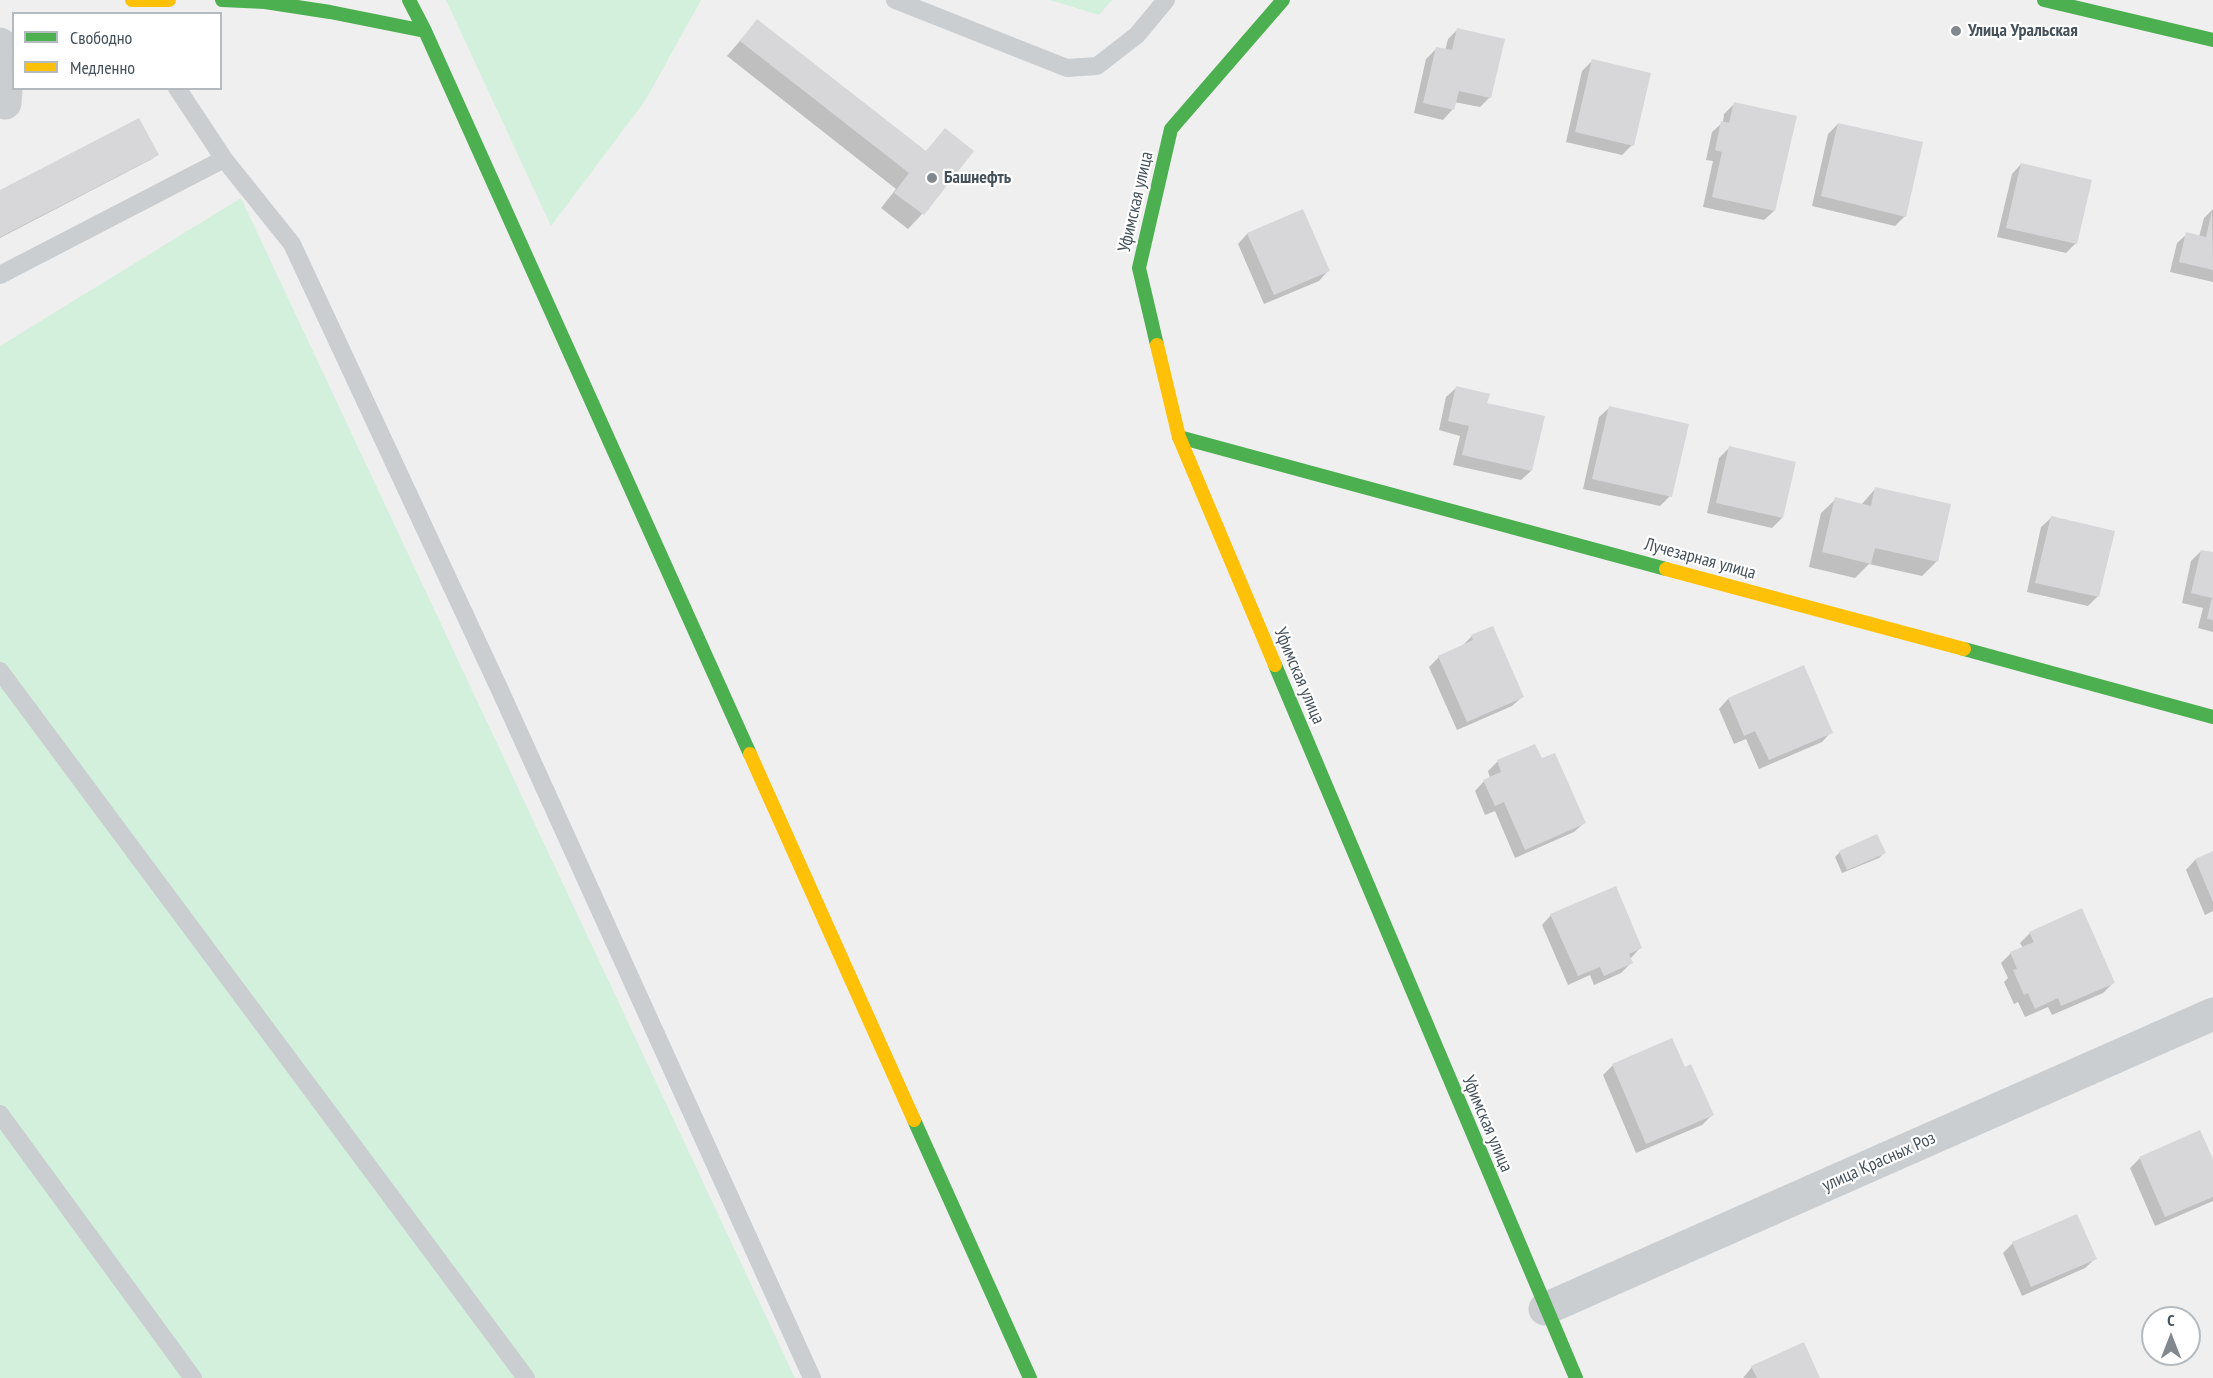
<!DOCTYPE html>
<html>
<head>
<meta charset="utf-8">
<style>
  body { margin:0 }
  #map { position:relative; width:2213px; height:1378px; overflow:hidden; background:#f0efef; font-family:"PT Sans Narrow",sans-serif }
  canvas { display:block }
  .legend { position:absolute; left:12px; top:12px; width:210px; height:78px; box-sizing:border-box; background:#fff; border:2px solid #b5babe; margin:0; padding:8px 10px; list-style:none; font-size:18px; color:#45525c }
  .legend li { display:flex; align-items:center; gap:12px; height:30px }
  .legend b { width:30px; border:2px solid #b5babe }
  .north { position:absolute; left:2141px; top:1306px; width:60px; height:60px; box-sizing:border-box; background:#fff; border:2px solid #b5babe; border-radius:50%; rotate:0deg; font-size:16px; font-weight:700; line-height:24px; text-align:center; color:#45525c }
  .north::after { content:''; display:block; margin:auto; width:21px; height:27px; background:#81898f; clip-path:polygon(50% 0,100% 100%,50% 72%,0 100%) }
</style>
</head>
<body>
<div id="map">
<canvas width="2213" height="1378"></canvas>
<ul class="legend">
<li><b style="height:8px;background:#4caf50"></b>Свободно</li>
<li><b style="height:8px;background:#ffc107"></b>Медленно</li>
</ul>
<div class="north">С</div>
</div>
<script>
const ctx = document.querySelector('canvas').getContext('2d');
ctx.lineJoin = 'round';
function fill(path, color) { ctx.fillStyle = color; ctx.fill(path, 'evenodd'); }
const poly = rows => new Path2D(rows.map(r => 'M' + r).join(''));
function strokePath(path, color, width, dash) { ctx.strokeStyle = color; ctx.lineWidth = width; ctx.lineCap = dash ? 'butt' : 'round'; ctx.setLineDash(dash || []); ctx.stroke(path); }
function drawText(font, color, halo, rows, align = 'center') {
  ctx.font = font + ' "PT Sans Narrow",sans-serif'; ctx.lineWidth = 4.5; ctx.setLineDash([]); ctx.textBaseline = 'middle'; ctx.strokeStyle = halo; ctx.fillStyle = color; for (const [text, x, y, turn = 0] of rows) {
    ctx.save(); ctx.translate(x, y); ctx.rotate((+turn || 0) * Math.PI / 180); ctx.textAlign = isNaN(turn) ? turn : align; if (halo) ctx.strokeText(text, 0, 0); ctx.fillText(text, 0, 0); ctx.restore();
  }
}
fill(poly([
  [446,0,701,0,645,101,551,226],
  [1050,0,1112,0,1099,15],
  [241,198,795,1378,0,1378,0,346]
]), '#d2f0dc');
fill(poly([
  [757,21,925,152,945,130,972,151,922,214,908,229,881,208,896,189,727,56],
  [1458,29,1490,97,1480,107,1454,102,1452,110,1443,120,1414,113,1426,59,1436,49,1445,51,1448,39],
  [1592,61,1632,145,1622,155,1566,142,1582,71],
  [1734,104,1774,211,1764,220,1703,207,1713,161,1706,160,1712,132,1723,122,1724,114],
  [1838,124,1905,216,1895,226,1812,206,1828,134],
  [157,155,152,159,0,238,0,191],
  [2021,164,2076,243,2066,253,1997,237,2012,174],
  [2213,209,2213,282,2170,272,2177,243,2187,234,2199,237,2204,218],
  [1247,234,1328,271,1319,281,1264,304,1238,244],
  [1456,388,1486,405,1531,471,1521,480,1453,465,1460,436,1439,430,1446,397],
  [1609,408,1670,496,1660,506,1583,489,1599,417],
  [1729,448,1782,518,1772,528,1707,513,1719,458],
  [1876,488,1949,505,1936,562,1922,576,1869,564,1855,578,1809,567,1821,513,1836,499,1861,505],
  [2051,518,2098,596,2088,606,2027,592,2041,527],
  [2201,551,2213,554,2213,632,2198,628,2203,608,2182,603,2191,561],
  [1472,636,1522,697,1512,706,1457,730,1429,667,1439,657,1462,646],
  [1728,699,1831,732,1822,742,1759,769,1746,739,1734,744,1719,709],
  [1534,745,1541,760,1584,823,1574,832,1515,858,1495,811,1485,815,1475,791,1484,781,1490,778,1488,771,1497,762],
  [1840,852,1884,853,1879,858,1842,873,1835,857],
  [2213,852,2213,911,2205,915,2186,870,2195,860],
  [1551,915,1640,948,1631,958,1631,963,1621,973,1594,985,1590,975,1568,985,1542,925],
  [2030,933,2113,983,2103,993,2052,1015,2048,1007,2025,1017,2018,1002,2014,1004,2004,982,2008,978,2001,963,2011,953,2023,948,2020,943],
  [1672,1040,1684,1069,1712,1115,1702,1125,1636,1153,1603,1075,1612,1066],
  [2140,1158,2213,1163,2213,1201,2155,1226,2130,1168],
  [2013,1243,2095,1259,2085,1268,2022,1296,2003,1253],
  [1752,1367,1818,1378,1743,1378]
]), '#0003');
fill(poly([
  [757,19,926,151,945,128,974,151,924,215,894,193,909,173,740,41],
  [1457,28,1505,39,1491,98,1459,91,1454,110,1423,103,1436,47,1452,50],
  [1592,59,1651,73,1634,146,1575,132],
  [1734,102,1797,116,1775,211,1712,197,1722,152,1715,150,1721,121,1729,123],
  [139,118,159,155,0,237,0,190],
  [1838,123,1923,142,1906,217,1821,196],
  [2021,163,2092,180,2077,244,2006,228],
  [1303,209,1330,271,1274,295,1247,233],
  [2212,211,2213,270,2179,262,2186,232,2206,237],
  [1456,386,1490,394,1487,403,1545,416,1532,471,1462,455,1469,426,1448,421],
  [1609,406,1689,424,1672,497,1592,479],
  [1729,446,1796,462,1783,518,1716,503],
  [1875,487,1951,504,1938,562,1875,548,1871,564,1822,552,1835,497,1871,506],
  [2051,516,2115,531,2099,597,2035,583],
  [2201,550,2213,552,2213,620,2207,619,2212,598,2191,593],
  [1493,626,1524,697,1467,722,1438,656,1473,640,1471,635],
  [1804,665,1833,733,1769,760,1755,731,1744,736,1728,698],
  [1535,744,1542,758,1555,753,1586,823,1525,850,1504,802,1495,806,1483,780,1501,772,1497,760],
  [1877,834,1886,853,1847,870,1839,851],
  [2213,851,2213,902,2195,859],
  [1616,886,1642,948,1629,954,1633,963,1604,976,1600,967,1578,976,1550,914],
  [2082,908,2115,983,2061,1006,2058,998,2035,1009,2028,993,2024,995,2013,970,2017,969,2010,952,2034,942,2029,932],
  [1672,1038,1685,1067,1691,1064,1714,1115,1646,1144,1612,1064],
  [2200,1130,2213,1159,2213,1197,2165,1217,2139,1157],
  [2077,1214,2097,1259,2031,1287,2012,1242],
  [1804,1342,1820,1378,1757,1378,1751,1366]
]), '#d7d7d9');
strokePath(poly([
  [895,0,1067,68,1097,66,1137,35,1166,0],
  [177,88,224,159,292,244,499,688,812,1378],
  [0,275,224,159],
  [0,671,526,1378],
  [0,1114,193,1378]
]), '#caced0', 18);
strokePath(poly([
  [0,44,7,76,5,103],
  [1545,1309,2213,1014]
]), '#caced0', 33);
strokePath(poly([
  [222,0,265,2,330,12,425,31],
  [409,0,425,31,750,754],
  [2044,0,2213,40],
  [1157,345,1139,268,1171,129,1283,0],
  [1179,437,1666,569],
  [1964,649,2213,717],
  [1275,665,1576,1378],
  [914,1120,1030,1378]
]), '#4caf50', 14);
strokePath(poly([
  [132,0,169,0],
  [1157,345,1179,437,1275,665],
  [1666,569,1964,649],
  [750,754,914,1120]
]), '#ffc107', 14);
for (const [x, y, r, color] of [
  [1956,31,6,"#81898f"],
  [932,178,6,"#81898f"]
]) { const dot = new Path2D(); dot.arc(x, y, r, 0, 2 * Math.PI); ctx.fillStyle = color; ctx.fill(dot); strokePath(dot, '#fff', 2); }
drawText('bold 18px', '#45525c', '#fff', [
  ["Улица Уральская",1968,31],
  ["Башнефть",944,178]
], 'left');
drawText('18px', '#45525c', '#fff', [
  ["Уфимская улица",1136,202,-77],
  ["Лучезарная улица",1700,559,15],
  ["Уфимская улица",1299,676,67],
  ["Уфимская улица",1487,1124,67],
  ["улица Красных Роз",1879,1162,-24]
]);
</script>
</body>
</html>
